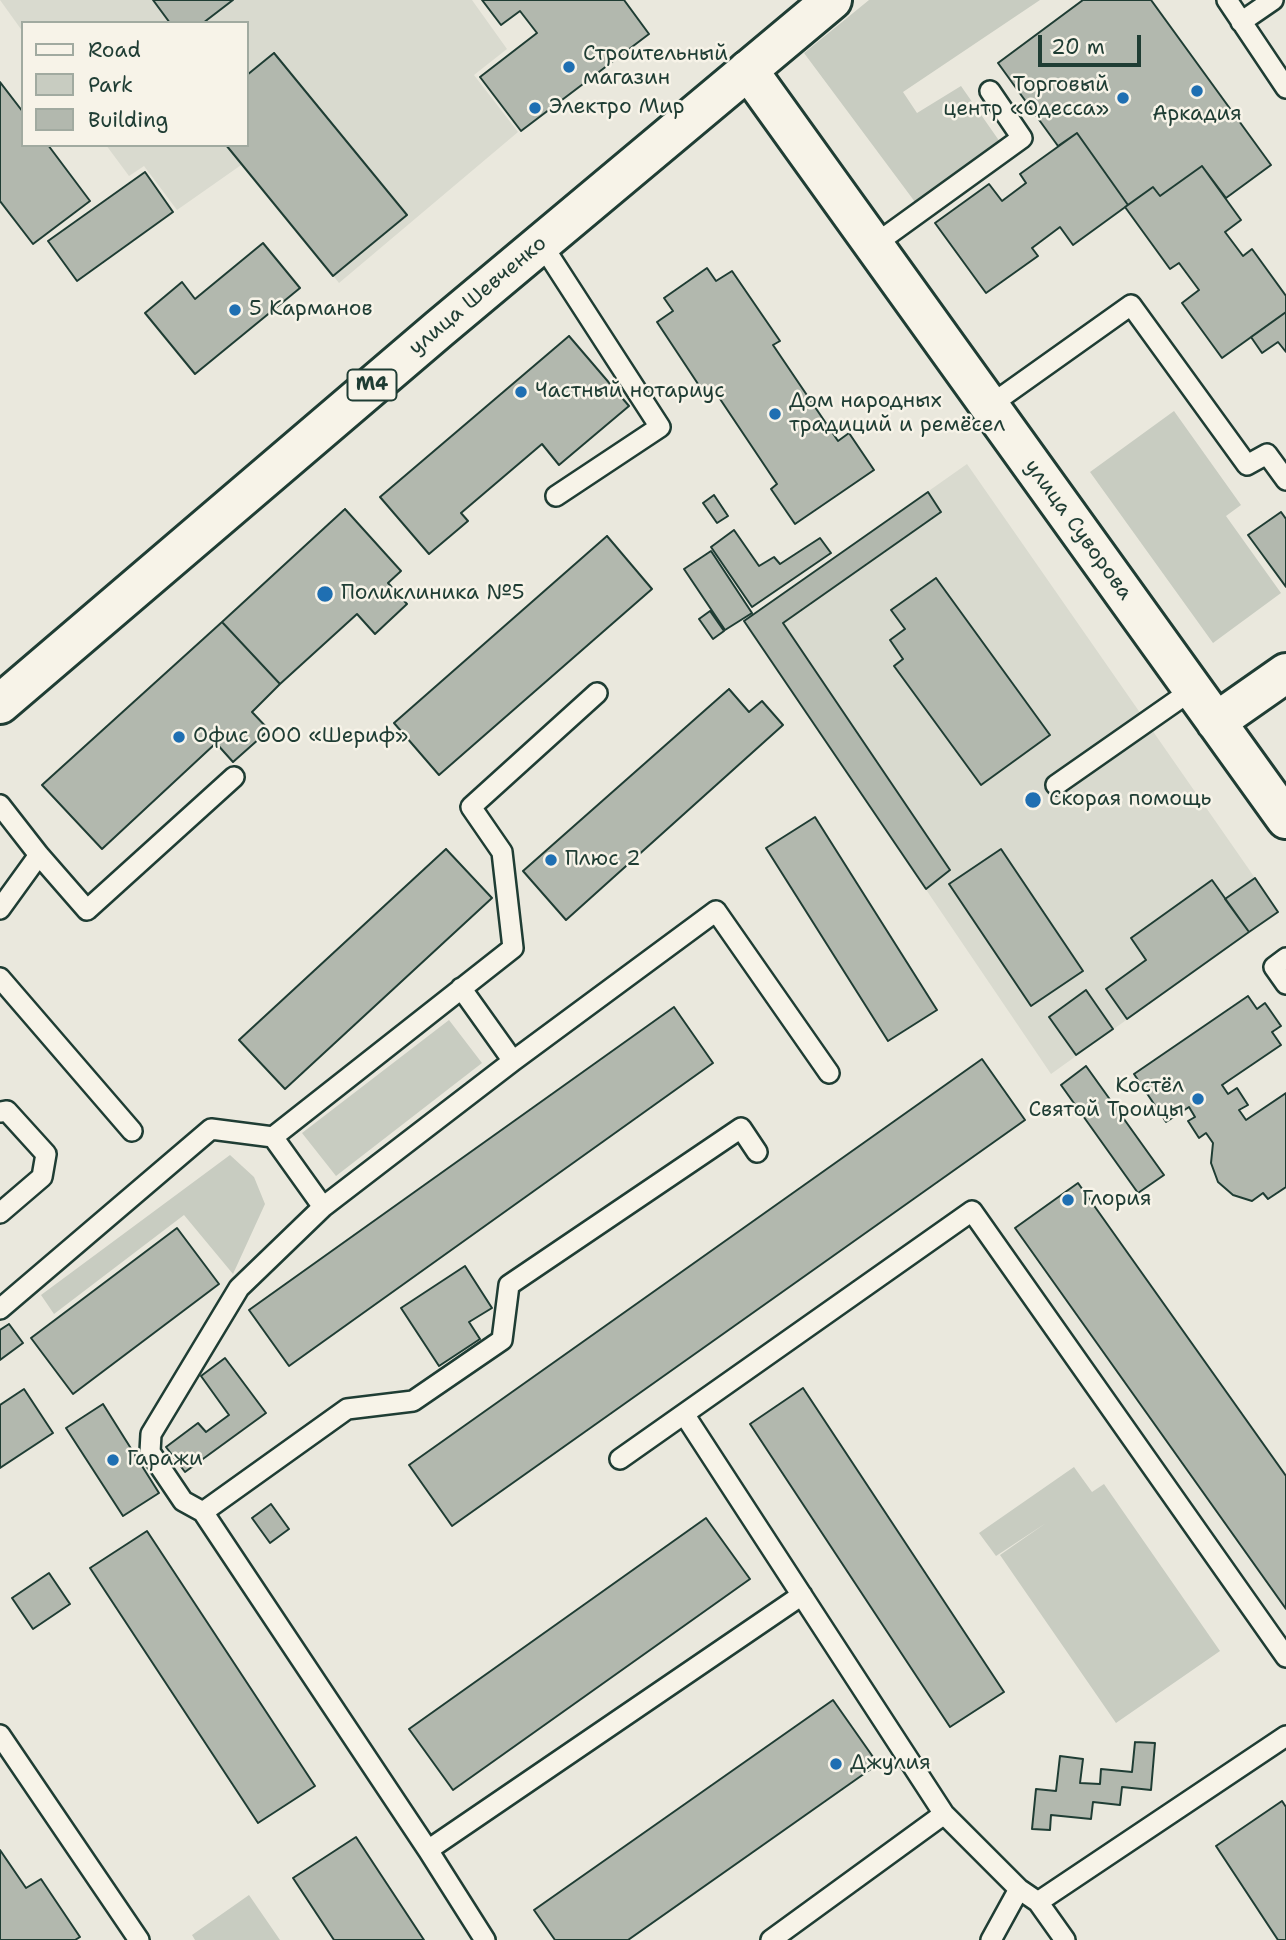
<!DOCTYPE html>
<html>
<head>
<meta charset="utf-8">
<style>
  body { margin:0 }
  #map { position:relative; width:1286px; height:1940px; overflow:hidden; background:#eae8dd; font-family:"Shantell Sans",sans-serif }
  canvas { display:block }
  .legend { position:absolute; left:21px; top:21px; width:228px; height:126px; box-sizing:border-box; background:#f7f3e8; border:2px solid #a1aaa0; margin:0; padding:9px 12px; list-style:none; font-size:21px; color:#1f3d34 }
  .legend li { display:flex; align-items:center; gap:14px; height:35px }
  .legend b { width:35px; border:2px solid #a1aaa0 }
  .scale { position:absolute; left:1038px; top:35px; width:103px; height:32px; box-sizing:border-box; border:4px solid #1f3d34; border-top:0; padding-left:9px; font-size:21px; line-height:24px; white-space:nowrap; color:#1f3d34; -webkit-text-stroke:5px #f7f3e8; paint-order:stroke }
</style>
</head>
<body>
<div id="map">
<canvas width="1286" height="1940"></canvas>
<ul class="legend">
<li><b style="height:9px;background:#f7f3e8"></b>Road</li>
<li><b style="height:19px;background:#c8ccc1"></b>Park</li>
<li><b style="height:19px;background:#b2b8ae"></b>Building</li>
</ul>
<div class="scale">20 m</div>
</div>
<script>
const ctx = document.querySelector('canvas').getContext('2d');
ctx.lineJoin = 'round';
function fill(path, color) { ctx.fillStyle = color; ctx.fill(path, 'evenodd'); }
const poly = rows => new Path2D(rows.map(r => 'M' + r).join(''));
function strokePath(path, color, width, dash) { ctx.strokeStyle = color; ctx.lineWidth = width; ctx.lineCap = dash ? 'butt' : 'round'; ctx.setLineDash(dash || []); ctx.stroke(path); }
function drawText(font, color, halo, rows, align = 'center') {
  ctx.font = font + ' "Shantell Sans",sans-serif'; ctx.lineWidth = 5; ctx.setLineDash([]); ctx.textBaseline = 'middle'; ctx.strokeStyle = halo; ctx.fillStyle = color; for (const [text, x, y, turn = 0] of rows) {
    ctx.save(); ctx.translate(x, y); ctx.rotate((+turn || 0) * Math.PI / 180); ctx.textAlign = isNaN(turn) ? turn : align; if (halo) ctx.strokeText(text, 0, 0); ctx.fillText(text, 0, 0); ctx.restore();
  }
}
fill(poly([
  [0,0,472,0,507,49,474,75,518,132,339,283,244,163,177,210,144,166,129,176,106,145,247,145,247,23,23,23,23,32],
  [967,464,1255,878,1225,899,1249,932,1051,1074,744,621]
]), '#d9dacf');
fill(poly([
  [869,0,1040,0,903,92,917,113,961,86,1000,142,915,202,804,53],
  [1174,411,1241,505,1226,516,1281,593,1213,643,1090,472],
  [449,1020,482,1063,336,1176,302,1133],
  [230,1155,254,1177,265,1204,233,1274,184,1215,54,1314,41,1295],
  [1074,1467,1092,1492,1104,1484,1220,1651,1116,1723,1000,1555,1046,1523,996,1556,979,1533],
  [249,1895,280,1940,195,1940,192,1935]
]), '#c8ccc1');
const building = poly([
  [153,0,233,0,203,23,170,23,153,0],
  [482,0,624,0,649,34,521,131,480,77,537,33,520,11,501,25,482,0],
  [1083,0,1151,0,1271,165,1226,198,1202,166,1160,196,1153,187,1128,205,1077,133,1058,146,998,63,1083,0],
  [274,53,407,215,333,276,226,145,247,145,247,75,274,53],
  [0,82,23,112,23,145,48,145,90,201,33,244,0,201,0,82],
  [1077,133,1128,205,1073,245,1060,227,1032,248,1038,256,986,293,935,223,989,184,1002,201,1026,183,1020,174,1077,133],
  [1202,166,1241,220,1225,232,1243,256,1252,249,1286,296,1286,312,1222,358,1182,303,1199,290,1179,263,1170,269,1125,207,1153,187,1160,196,1202,166],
  [145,172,173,212,77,281,48,241,145,172],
  [263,243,300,288,195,374,145,313,182,282,195,299,263,243],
  [707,268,716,281,732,271,780,341,773,345,838,441,849,433,874,470,795,524,771,489,777,484,714,390,706,396,657,322,673,311,664,298,707,268],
  [1286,312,1286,352,1278,342,1262,353,1251,337,1286,312],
  [569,336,629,406,559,465,542,444,461,513,468,521,429,554,380,497,569,336],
  [928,492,941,512,783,623,950,870,926,889,744,621,928,492],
  [714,495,728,516,717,523,703,503,714,495],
  [345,509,401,571,388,583,407,604,375,634,357,614,280,684,222,622,345,509],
  [1281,512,1286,519,1286,587,1248,535,1281,512],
  [734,530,759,566,774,557,780,564,820,538,831,553,752,607,711,547,734,530],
  [607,536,652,589,439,775,394,723,607,536],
  [711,551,752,613,725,630,684,569,711,551],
  [936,578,1050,735,981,785,894,666,903,659,890,640,905,629,891,610,936,578],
  [710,611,724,631,713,639,699,619,710,611],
  [222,622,280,684,252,712,269,730,233,762,216,743,102,849,42,785,222,622],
  [729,689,749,712,762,701,783,725,566,920,523,871,729,689],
  [815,817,937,1010,888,1041,766,848,815,817],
  [446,849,492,898,285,1089,239,1040,446,849],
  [1001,849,1083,971,1031,1006,949,884,1001,849],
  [1255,878,1278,912,1249,932,1225,899,1255,878],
  [1212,880,1249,932,1127,1019,1106,989,1146,960,1131,938,1212,880],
  [1086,990,1113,1029,1076,1055,1049,1017,1086,990],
  [1248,996,1257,1009,1265,1003,1281,1026,1272,1032,1281,1045,1222,1085,1228,1094,1237,1088,1248,1105,1239,1110,1246,1120,1286,1093,1286,1187,1268,1199,1263,1193,1252,1201,1233,1195,1218,1182,1211,1163,1213,1143,1206,1133,1199,1138,1188,1121,1195,1117,1189,1107,1166,1122,1134,1074,1248,996],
  [674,1007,713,1063,289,1366,249,1310,674,1007],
  [982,1059,1025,1120,452,1526,409,1465,982,1059],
  [1086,1066,1164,1175,1138,1193,1061,1085,1086,1066],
  [1078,1183,1286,1476,1286,1609,1015,1228,1078,1183],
  [177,1228,219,1284,73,1394,31,1338,177,1228],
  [465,1266,492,1308,469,1322,480,1339,439,1366,401,1308,465,1266],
  [9,1324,23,1343,0,1360,0,1330,9,1324],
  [225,1358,266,1413,185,1472,166,1447,198,1423,206,1432,229,1415,201,1376,225,1358],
  [803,1388,1004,1692,950,1727,750,1424,803,1388],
  [24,1389,53,1433,0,1468,0,1405,24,1389],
  [103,1404,159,1493,123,1516,66,1428,103,1404],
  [271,1504,289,1529,270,1543,252,1518,271,1504],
  [706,1518,750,1579,453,1790,409,1729,706,1518],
  [147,1531,315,1786,258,1823,90,1568,147,1531],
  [49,1573,70,1604,33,1629,12,1598,49,1573],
  [833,1700,878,1764,628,1940,555,1940,534,1910,833,1700],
  [1135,1742,1155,1743,1151,1790,1122,1787,1120,1805,1093,1802,1091,1819,1051,1815,1050,1830,1032,1829,1036,1789,1056,1791,1060,1756,1083,1759,1080,1783,1100,1784,1101,1769,1132,1772,1135,1742],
  [1282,1801,1286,1807,1286,1940,1278,1940,1216,1846,1282,1801],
  [356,1837,424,1940,334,1940,293,1878,356,1837],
  [0,1850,26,1888,41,1879,80,1937,75,1940,0,1940,0,1850]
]);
fill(building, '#b2b8ae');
strokePath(building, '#1f3d34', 2);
const lane = poly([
  [1227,0,1286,88],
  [1241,22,1273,0],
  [541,243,660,427,556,496],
  [874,245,1022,138,990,91],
  [989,406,1131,305,1247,465,1267,454,1286,480],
  [1056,785,1192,690],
  [0,805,39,855,87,910,234,777],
  [0,909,39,855],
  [1286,958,1274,967,1286,984],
  [0,978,132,1131],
  [461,988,513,1061],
  [0,1112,7,1111,46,1154,42,1177,0,1213],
  [273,1137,513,948,502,852,471,807,597,693],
  [0,1309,211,1129,273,1137,323,1207],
  [684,1414,944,1814,771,1940],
  [620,1459,972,1211,1286,1657],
  [203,1512,347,1409,413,1401,502,1340,509,1285,741,1128,757,1152],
  [0,1735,139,1940],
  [944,1814,1019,1889,1038,1902,1286,1736],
  [428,1850,802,1595],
  [1038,1902,1065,1940],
  [485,1940,428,1850,203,1512,183,1501,150,1452,151,1434,239,1288,323,1207,513,1061,716,911,829,1073],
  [991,1940,1019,1889]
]);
const street = poly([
  [748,70,1286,819],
  [1216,722,1286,673]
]);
const highway = poly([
  [0,704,439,329,832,0]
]);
strokePath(lane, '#1f3d34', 24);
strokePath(street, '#1f3d34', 44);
strokePath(highway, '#1f3d34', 44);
strokePath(lane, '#f7f3e8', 19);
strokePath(street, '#f7f3e8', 38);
strokePath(highway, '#f7f3e8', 38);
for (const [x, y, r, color] of [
  [569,67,7,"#1f6fb2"],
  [1197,91,7,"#1f6fb2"],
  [1123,98,7,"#1f6fb2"],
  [535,108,7,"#1f6fb2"],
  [235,310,7,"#1f6fb2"],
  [521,392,7,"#1f6fb2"],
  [775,414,7,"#1f6fb2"],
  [325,594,9,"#1f6fb2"],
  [179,737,7,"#1f6fb2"],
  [1033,800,9,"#1f6fb2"],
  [551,860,7,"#1f6fb2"],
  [1198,1099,7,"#1f6fb2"],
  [1068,1200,7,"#1f6fb2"],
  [113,1460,7,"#1f6fb2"],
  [836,1764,7,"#1f6fb2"]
]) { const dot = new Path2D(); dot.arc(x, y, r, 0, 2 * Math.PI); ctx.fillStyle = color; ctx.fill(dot); strokePath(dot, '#f7f3e8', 2.5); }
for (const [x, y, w] of [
  [372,385,49]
]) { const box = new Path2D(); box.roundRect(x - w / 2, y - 15.5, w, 31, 5); ctx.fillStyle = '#f7f3e8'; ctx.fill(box); strokePath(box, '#1f3d34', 2); }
drawText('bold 19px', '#1f3d34', null, [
  ["M4",372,385]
]);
drawText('21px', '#1f3d34', '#f7f3e8', [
  ["Строительный",583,55],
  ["магазин",583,79],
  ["Торговый",1109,86,"right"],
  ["центр «Одесса»",1109,110,"right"],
  ["Электро Мир",549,108],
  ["Аркадия",1197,115,"center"],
  ["5 Карманов",249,310],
  ["Частный нотариус",535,392],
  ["Дом народных",789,402],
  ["традиций и ремёсел",789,426],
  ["Поликлиника №5",341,594],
  ["Офис ООО «Шериф»",193,737],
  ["Скорая помощь",1049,800],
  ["Плюс 2",565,860],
  ["Костёл",1184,1087,"right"],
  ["Святой Троицы",1184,1111,"right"],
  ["Глория",1082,1200],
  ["Гаражи",127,1460],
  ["Джулия",850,1764]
], 'left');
drawText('21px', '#1f3d34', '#f7f3e8', [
  ["улица Шевченко",478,296,-40],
  ["улица Суворова",1078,530,54]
]);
</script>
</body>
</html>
